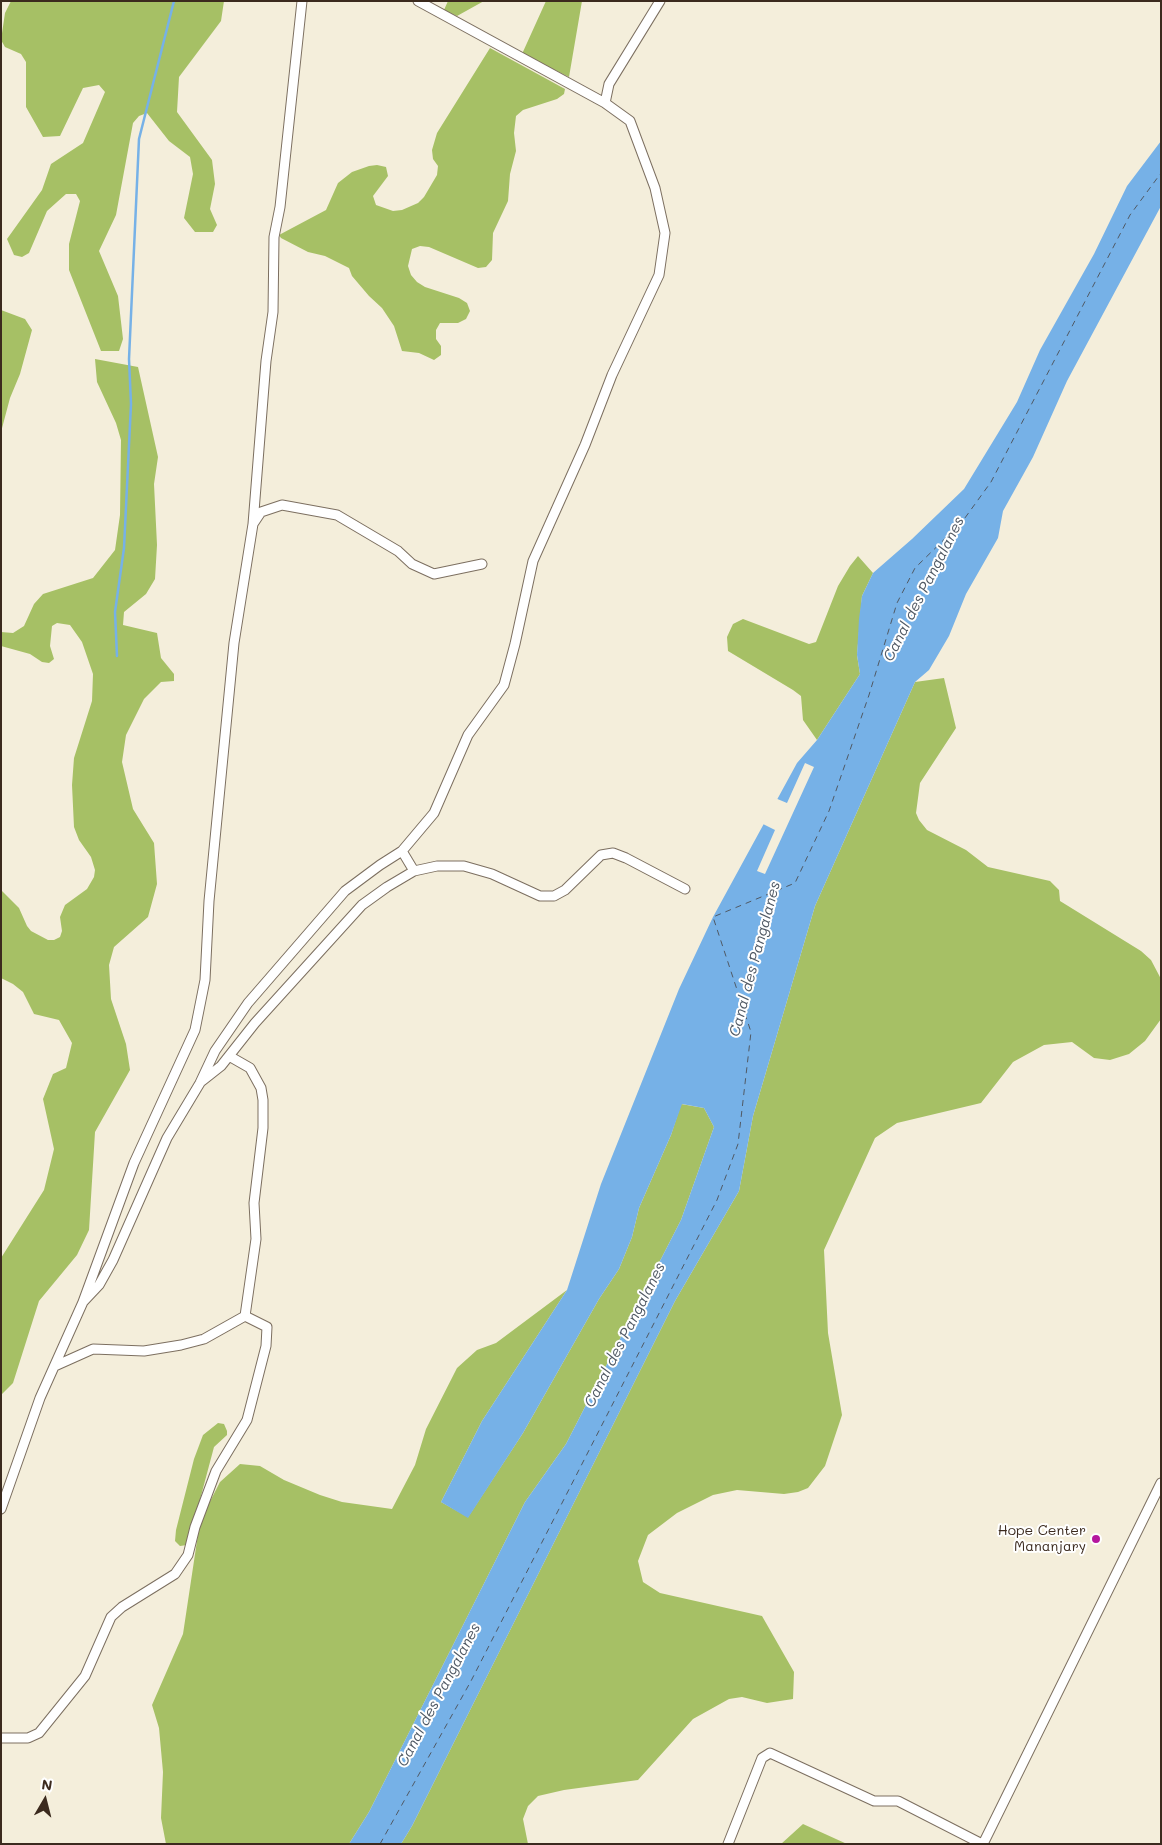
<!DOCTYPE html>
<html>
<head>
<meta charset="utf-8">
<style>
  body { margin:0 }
  #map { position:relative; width:1162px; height:1845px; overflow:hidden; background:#f4eedb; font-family:Mali,sans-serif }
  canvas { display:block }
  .frame { position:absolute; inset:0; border:2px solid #3b2a1e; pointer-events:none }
  .north { position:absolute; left:20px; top:1775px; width:50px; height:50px; -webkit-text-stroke:4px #fff; paint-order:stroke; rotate:8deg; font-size:14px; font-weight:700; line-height:20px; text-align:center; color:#3b2a1e }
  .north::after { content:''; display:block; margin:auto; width:18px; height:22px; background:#3b2a1e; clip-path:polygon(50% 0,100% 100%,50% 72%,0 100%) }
</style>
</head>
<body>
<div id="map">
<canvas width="1162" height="1845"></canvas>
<div class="frame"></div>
<div class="north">N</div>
</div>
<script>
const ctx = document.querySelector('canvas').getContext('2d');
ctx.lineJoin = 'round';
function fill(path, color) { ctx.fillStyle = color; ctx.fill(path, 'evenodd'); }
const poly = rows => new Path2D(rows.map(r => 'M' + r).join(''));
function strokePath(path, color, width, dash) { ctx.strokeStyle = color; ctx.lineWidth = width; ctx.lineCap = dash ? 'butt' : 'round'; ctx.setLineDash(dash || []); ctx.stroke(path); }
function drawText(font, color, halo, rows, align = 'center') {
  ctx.font = font + ' Mali,sans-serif'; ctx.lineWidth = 4; ctx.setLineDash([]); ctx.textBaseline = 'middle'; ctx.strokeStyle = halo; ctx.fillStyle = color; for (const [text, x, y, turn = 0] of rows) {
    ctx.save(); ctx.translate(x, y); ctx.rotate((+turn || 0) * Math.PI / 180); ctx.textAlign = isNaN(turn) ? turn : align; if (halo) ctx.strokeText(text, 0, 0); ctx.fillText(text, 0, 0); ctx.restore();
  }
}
fill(poly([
  [11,1,224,1,221,21,179,77,177,112,212,160,215,184,210,209,217,225,213,232,195,232,184,218,193,174,190,157,169,141,147,113,139,116,133,123,116,215,99,251,118,296,123,339,119,351,101,351,69,270,69,244,80,201,76,194,66,194,47,211,29,253,22,257,14,255,7,239,42,190,51,164,83,143,105,92,99,85,83,88,60,136,43,137,26,107,26,62,21,54,5,47,1,40,5,13],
  [448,1,484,1,457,16,444,10],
  [546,1,582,1,569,77,522,54],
  [490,48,565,89,564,94,557,99,523,110,516,116,514,133,516,151,510,174,508,201,493,233,492,260,486,267,478,268,429,247,420,246,412,249,408,266,411,275,417,282,425,287,459,298,467,303,470,311,466,319,458,323,440,323,436,330,436,339,441,346,441,355,434,360,419,353,402,351,394,326,382,308,369,296,352,276,349,268,325,256,308,252,281,238,279,235,326,210,338,183,352,172,369,166,377,165,386,167,388,176,373,196,376,205,393,211,402,210,418,203,424,197,437,175,438,166,433,159,432,150,437,133],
  [1,310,25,319,32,330,20,374,10,398,1,432],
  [95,359,138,367,158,457,154,484,157,545,155,579,146,594,124,612,123,625,157,633,161,658,174,674,174,681,161,682,144,699,126,735,122,762,133,809,154,843,157,884,148,917,114,947,109,965,111,999,126,1044,130,1070,95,1132,89,1230,77,1255,39,1301,13,1383,1,1395,1,1258,44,1190,54,1149,43,1099,53,1074,66,1068,72,1043,59,1020,34,1014,23,992,13,984,1,978,1,890,19,908,27,926,31,931,48,940,54,940,60,937,62,931,60,917,65,905,87,889,94,877,95,870,91,857,79,840,74,827,72,785,74,758,92,701,93,674,82,642,70,625,57,623,52,626,50,646,54,659,49,663,42,662,30,654,1,646,1,632,13,633,24,626,34,604,43,594,93,578,115,550,120,515,121,440,116,423,97,382],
  [858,556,873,573,862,596,857,655,860,674,817,740,803,720,801,696,793,690,728,651,727,637,733,624,743,619,809,644,816,642,838,586,850,566],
  [944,678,956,728,920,783,916,813,919,820,927,830,966,850,988,867,1050,881,1059,890,1060,901,1141,951,1151,960,1161,979,1161,1019,1145,1041,1129,1054,1110,1060,1094,1058,1072,1042,1044,1045,1013,1062,981,1103,897,1123,875,1138,824,1250,828,1333,842,1415,825,1466,808,1488,798,1492,784,1494,737,1490,713,1495,677,1513,648,1535,638,1561,643,1582,660,1593,762,1616,794,1672,793,1699,767,1703,742,1697,729,1699,693,1719,638,1780,564,1790,538,1796,528,1806,523,1819,528,1844,401,1844,412,1826,675,1301,739,1191,753,1116,815,906,915,682],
  [681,1104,704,1108,714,1127,681,1220,566,1444,525,1502,369,1812,349,1844,166,1844,161,1818,163,1772,159,1728,152,1705,183,1634,200,1521,220,1482,240,1464,260,1466,284,1480,320,1495,342,1502,392,1509,415,1465,426,1429,457,1368,477,1350,496,1343,567,1290,482,1421,441,1502,468,1517,523,1433,599,1299,619,1269,632,1237,639,1208,671,1135],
  [218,1423,224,1424,227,1431,227,1435,214,1447,189,1541,187,1545,180,1546,175,1541,176,1530,194,1459,203,1435],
  [803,1824,847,1844,781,1844]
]), '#a6c065');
fill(poly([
  [1161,141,1161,206,1067,381,1033,457,1003,511,998,538,966,594,949,636,929,670,915,682,815,906,753,1116,739,1191,675,1301,412,1826,401,1844,349,1844,369,1812,525,1502,566,1444,681,1220,714,1127,704,1108,682,1104,671,1135,639,1208,632,1237,619,1269,599,1299,523,1433,468,1518,441,1502,482,1421,567,1290,601,1184,679,989,713,917,797,763,817,740,860,674,857,655,859,619,862,596,873,573,912,539,964,489,1017,402,1040,350,1094,254,1127,186]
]), '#76b1e7');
fill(poly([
  [805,763,814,767,765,874,757,871,775,830,761,823,775,798,787,803]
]), '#f4eedb');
strokePath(poly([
  [117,656,115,612,124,548,131,404,129,359,139,139,174,1]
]), '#76b1e7', 2.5);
strokePath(poly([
  [380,1844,471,1681,717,1200,738,1144,751,1032,713,917,795,883,829,811,869,695,897,603,915,568,962,522,991,482,1130,215,1161,173]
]), '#505964', 1, [6, 5]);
const minor = poly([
  [605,103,609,84,660,1],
  [253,524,266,361,273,312,274,237,280,207,302,1],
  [414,871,402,851,434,813,468,735,504,685,515,644,533,561,585,445,612,375,659,275,665,233,655,188,630,121,605,103,418,1],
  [229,1056,250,1068,261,1088,263,1100,263,1128,254,1203,256,1239,245,1316],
  [202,1081,221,1066,255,1023,362,905,387,887,414,871,437,866,464,866,492,874,540,896,554,896,565,890,601,855,613,853,626,858,685,889],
  [83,1302,134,1163,195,1030,205,980,209,901,234,643,253,524,261,512,282,505,337,515,398,551,412,564,434,574,482,564],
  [55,1366,93,1349,144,1351,181,1345,204,1339,245,1316],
  [1,1509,40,1398,83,1302,99,1285,113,1260,167,1138,200,1083,215,1051,248,1003,345,891,380,865,402,851],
  [1,1738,28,1738,39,1733,85,1676,111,1617,122,1607,175,1574,188,1555,195,1527,216,1471,247,1420,266,1346,267,1327,245,1316],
  [728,1844,762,1758,770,1753,874,1801,898,1801,982,1844],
  [983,1844,1161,1483]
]);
strokePath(minor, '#7c6f60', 11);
strokePath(minor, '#fff', 9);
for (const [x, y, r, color] of [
  [1096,1539,5,"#b5179e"]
]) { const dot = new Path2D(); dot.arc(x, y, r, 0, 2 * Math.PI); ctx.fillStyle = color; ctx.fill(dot); strokePath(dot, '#fff', 2); }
drawText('14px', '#3b2a1e', '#fff', [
  ["Hope Center",1086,1531],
  ["Mananjary",1086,1547]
], 'right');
drawText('italic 15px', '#505964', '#fff', [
  ["Canal des Pangalanes",924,589,-63],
  ["Canal des Pangalanes",755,959,-75],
  ["Canal des Pangalanes",625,1335,-63],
  ["Canal des Pangalanes",439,1695,-62]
]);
</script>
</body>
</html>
